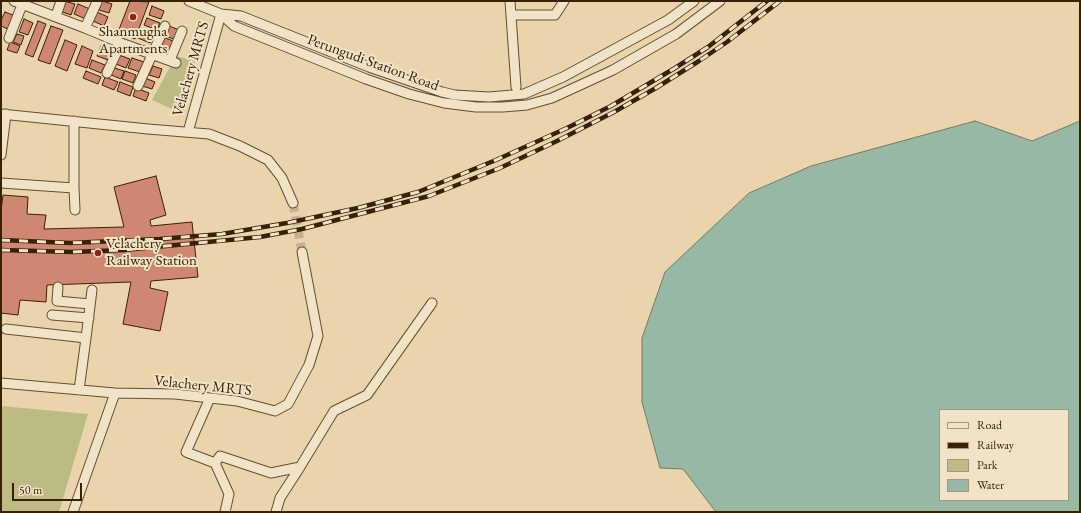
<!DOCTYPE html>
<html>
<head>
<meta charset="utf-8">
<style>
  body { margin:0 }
  #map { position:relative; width:1081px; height:513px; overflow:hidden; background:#ead4ab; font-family:"EB Garamond",serif }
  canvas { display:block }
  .frame { position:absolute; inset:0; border:2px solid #3a2106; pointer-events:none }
  .legend { position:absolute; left:939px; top:409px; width:130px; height:92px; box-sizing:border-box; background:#f1e3c8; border:1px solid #a8957a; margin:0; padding:5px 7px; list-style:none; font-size:12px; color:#3a2106 }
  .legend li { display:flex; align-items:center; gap:8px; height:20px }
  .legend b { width:20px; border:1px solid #a8957a }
  .scale { position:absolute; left:12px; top:483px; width:70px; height:18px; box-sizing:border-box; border:2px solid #3a2106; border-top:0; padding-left:5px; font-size:12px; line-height:14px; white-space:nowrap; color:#3a2106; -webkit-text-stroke:3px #f1e3c8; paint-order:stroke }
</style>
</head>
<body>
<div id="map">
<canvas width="1081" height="513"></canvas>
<div class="frame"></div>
<ul class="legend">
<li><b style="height:5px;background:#f1e3c8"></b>Road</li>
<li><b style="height:5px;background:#3a2106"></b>Railway</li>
<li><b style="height:11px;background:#bdbb84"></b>Park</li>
<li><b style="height:11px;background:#98b8a6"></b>Water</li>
</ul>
<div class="scale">50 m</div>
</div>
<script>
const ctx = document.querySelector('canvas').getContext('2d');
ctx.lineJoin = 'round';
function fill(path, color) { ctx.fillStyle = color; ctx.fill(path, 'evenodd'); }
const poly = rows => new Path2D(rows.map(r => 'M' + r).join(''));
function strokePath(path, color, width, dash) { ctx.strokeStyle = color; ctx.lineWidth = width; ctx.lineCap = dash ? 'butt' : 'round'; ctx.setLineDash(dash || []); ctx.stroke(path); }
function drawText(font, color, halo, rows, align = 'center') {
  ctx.font = font + ' "EB Garamond",serif'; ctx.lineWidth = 4; ctx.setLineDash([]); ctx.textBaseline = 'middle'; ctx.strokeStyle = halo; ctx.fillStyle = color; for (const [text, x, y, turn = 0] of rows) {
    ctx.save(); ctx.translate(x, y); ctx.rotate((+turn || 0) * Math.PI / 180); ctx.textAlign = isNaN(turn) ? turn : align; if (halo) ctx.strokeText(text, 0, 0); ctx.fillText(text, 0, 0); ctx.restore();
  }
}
fill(poly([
  [176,56,195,61,179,112,152,100],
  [1,406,88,414,59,512,1,512]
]), '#bdbb84');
const water = poly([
  [975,121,1032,141,1080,121,1080,512,716,512,683,469,660,468,642,402,642,338,665,272,749,193,811,166,975,121],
  [940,410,1068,410,1068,500,940,500,940,410]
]);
fill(water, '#98b8a6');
strokePath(water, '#727c66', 1);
const building = poly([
  [64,1,75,4,71,15,60,11,64,1],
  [102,1,112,4,109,13,99,10,102,1],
  [130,1,149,2,135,39,118,32,130,1],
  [78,4,90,9,86,19,74,14,78,4],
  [152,6,164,11,161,19,149,15,152,6],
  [5,12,16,16,10,30,1,26,1,20,5,12],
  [97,12,108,17,104,26,93,21,97,12],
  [147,18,160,23,157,30,144,25,147,18],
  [24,19,33,23,28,35,19,32,24,19],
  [38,21,46,24,33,57,25,54,38,21],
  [167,25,179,30,176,40,163,35,167,25],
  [51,26,63,30,50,64,38,60,51,26],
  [141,29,153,34,150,43,138,38,141,29],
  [17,34,24,36,21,45,13,42,17,34],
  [163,37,173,41,169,52,158,49,163,37],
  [65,40,77,45,67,71,55,66,65,40],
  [10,42,20,46,17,53,7,50,10,42],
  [82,46,93,51,87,68,75,64,82,46],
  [101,46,111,50,108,60,97,56,101,46],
  [119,55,130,59,126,68,116,64,119,55],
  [132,58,144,62,140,72,128,68,132,58],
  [92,60,105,65,101,73,89,68,92,60],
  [153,66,162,69,159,78,149,75,153,66],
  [112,67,124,71,121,79,109,74,112,67],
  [86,71,101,77,98,84,83,78,86,71],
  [125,71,136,75,133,83,122,79,125,71],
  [105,77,118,82,114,90,102,85,105,77],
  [145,78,155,82,152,89,142,86,145,78],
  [120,82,133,87,130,96,117,91,120,82],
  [136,88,149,93,146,101,133,96,136,88],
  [156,176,166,215,150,220,151,226,192,222,198,277,151,281,150,288,168,292,160,331,123,324,131,282,47,285,46,302,20,300,18,315,1,313,1,211,3,195,28,197,27,214,46,215,44,229,124,227,114,187,156,176]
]);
fill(building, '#cf8770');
strokePath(building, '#3a2106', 1);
strokePath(poly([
  [293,203,302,252]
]), '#c7b08a', 9, [9, 4.5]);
const minor = poly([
  [14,1,85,28,121,43,176,63],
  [189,1,221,14,241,16,369,67,442,92,455,95,489,97,524,94,563,77,668,20,694,1],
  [510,1,516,87],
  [221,14,234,26,366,79,409,94,444,103,476,107,503,107,527,105,552,98,613,70,676,34,720,1],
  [511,15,555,15,564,1],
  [56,16,61,1],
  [85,28,97,2],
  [9,38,22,5],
  [170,60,182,31],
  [107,73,121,43],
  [138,86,165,26],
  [1,114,148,129,209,134,240,146,268,160,282,178,293,203],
  [188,132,221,14],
  [1,155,6,114],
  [1,183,74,188,74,121],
  [74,188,75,210],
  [58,287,57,301,90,304],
  [52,315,89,318],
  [6,329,86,338,79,390],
  [86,338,92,290],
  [1,383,115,393,175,394,237,401,275,411,288,404,309,365,318,336,302,252],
  [210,398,186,452,215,463,229,494,225,512],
  [215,463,220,456,271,473,300,467,334,411,367,395,432,303],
  [73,512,115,393],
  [276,512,280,498,300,467]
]);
strokePath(minor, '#664e2f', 11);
strokePath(minor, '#f1e3c8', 9);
const rail = poly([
  [1,240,70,243,160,239,222,234,287,223,358,208,418,192,496,160,567,128,611,106,675,68,708,47,767,1],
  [1,250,72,252,124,250,260,237,302,229,429,196,500,168,557,141,614,112,656,88,699,61,727,42,780,1]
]);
strokePath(rail, '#3a2106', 4.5);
strokePath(rail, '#f1e3c8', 3, [9]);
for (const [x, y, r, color] of [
  [133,17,4,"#8f2418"],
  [98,253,4,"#8f2418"]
]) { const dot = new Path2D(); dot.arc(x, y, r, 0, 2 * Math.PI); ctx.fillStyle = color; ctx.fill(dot); strokePath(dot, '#f1e3c8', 1.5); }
drawText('15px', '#3a2106', '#f1e3c8', [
  ["Shanmugha",133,32],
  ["Apartments",133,49],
  ["Velachery",106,244,"left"],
  ["Railway Station",106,261,"left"]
]);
drawText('15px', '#3a2106', '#f1e3c8', [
  ["Perungudi Station Road",373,63,20],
  ["Velachery MRTS",191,69,-74],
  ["Velachery MRTS",203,386,6]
]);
</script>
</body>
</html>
